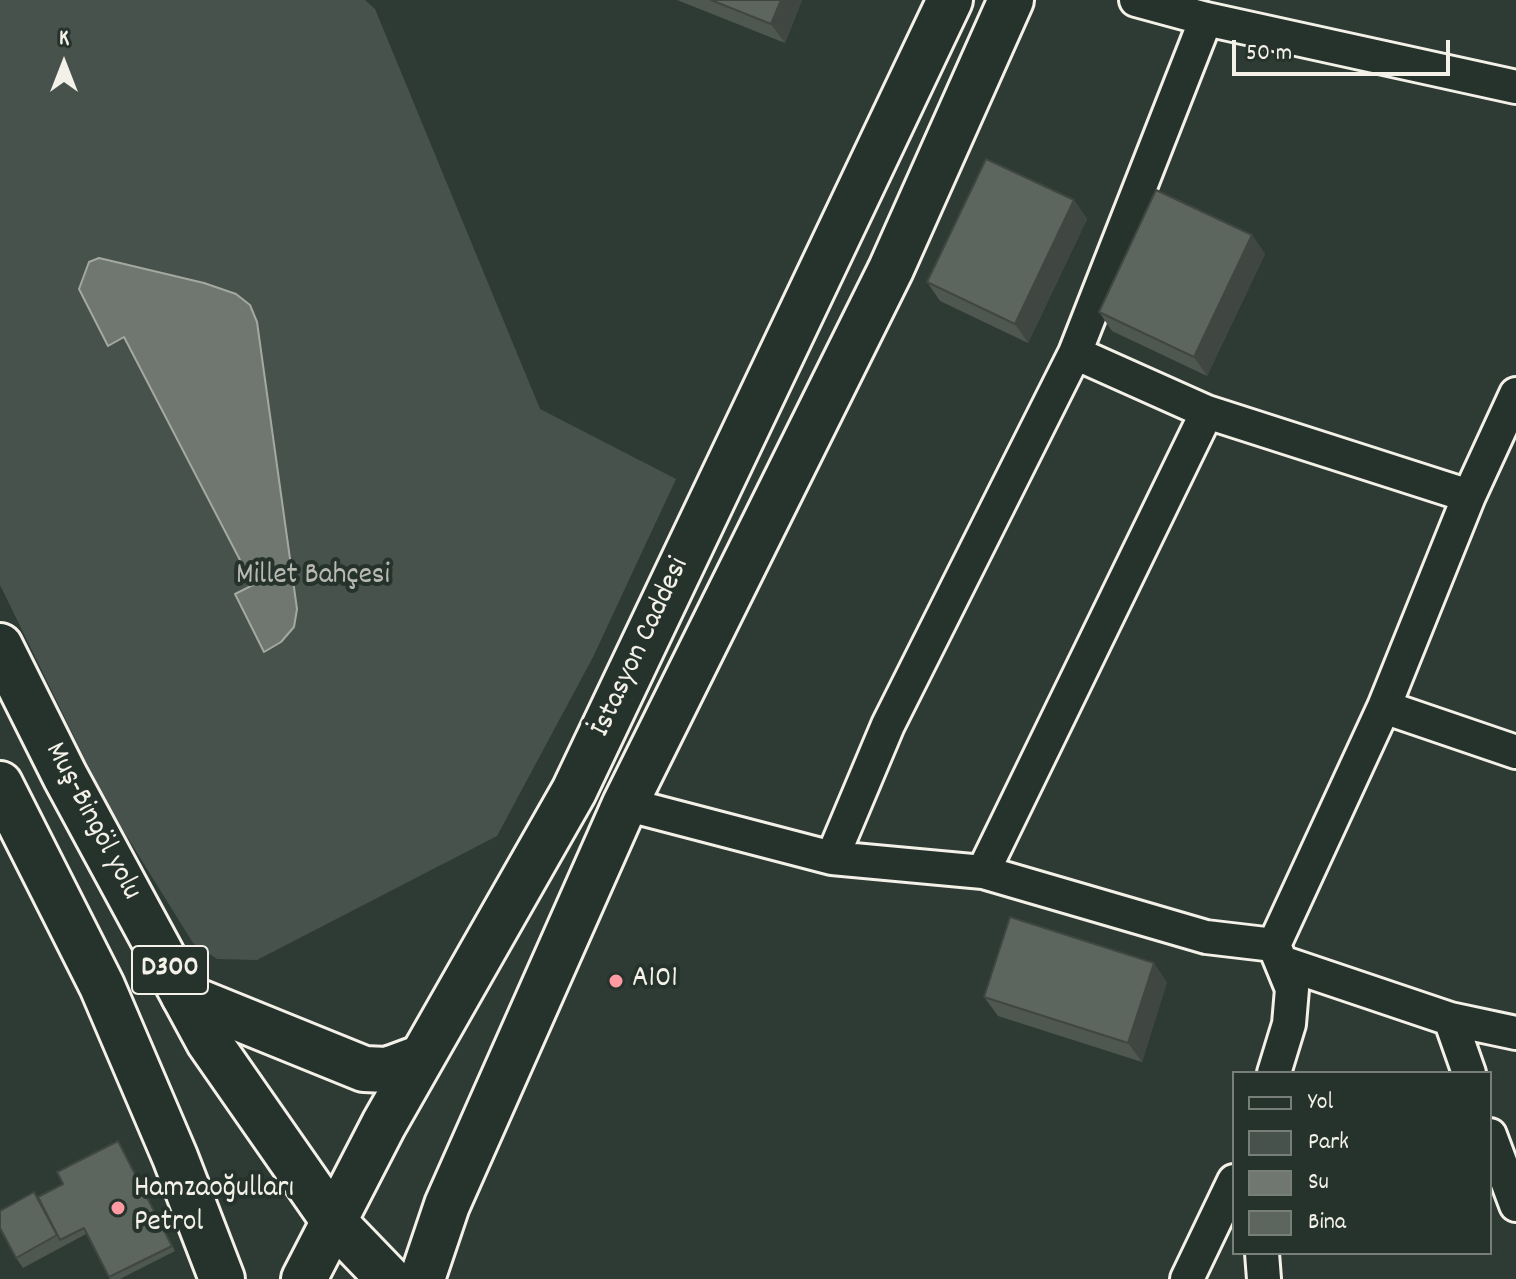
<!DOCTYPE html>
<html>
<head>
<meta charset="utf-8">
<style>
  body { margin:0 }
  #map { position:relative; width:1516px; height:1279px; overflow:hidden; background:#2e3b34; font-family:Dekko,sans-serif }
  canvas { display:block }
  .legend { position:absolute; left:1232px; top:1071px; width:260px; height:184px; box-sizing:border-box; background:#26332d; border:2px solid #787f78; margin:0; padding:10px 14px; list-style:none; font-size:24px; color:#f4f1e8 }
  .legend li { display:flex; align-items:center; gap:16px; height:40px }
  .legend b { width:40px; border:2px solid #787f78 }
  .north { position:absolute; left:24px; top:24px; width:80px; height:80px; -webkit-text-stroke:6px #26332d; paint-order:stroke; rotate:0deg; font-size:22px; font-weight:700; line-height:32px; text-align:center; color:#f4f1e8 }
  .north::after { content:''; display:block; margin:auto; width:28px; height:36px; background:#f4f1e8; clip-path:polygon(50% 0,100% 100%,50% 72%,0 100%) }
  .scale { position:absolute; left:1232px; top:40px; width:218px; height:36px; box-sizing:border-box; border:4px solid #f4f1e8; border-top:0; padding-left:10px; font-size:24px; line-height:28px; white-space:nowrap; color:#f4f1e8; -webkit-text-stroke:6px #26332d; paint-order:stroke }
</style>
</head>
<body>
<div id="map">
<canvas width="1516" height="1279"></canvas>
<ul class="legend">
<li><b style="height:10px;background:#26332d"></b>Yol</li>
<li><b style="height:22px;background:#48524c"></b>Park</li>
<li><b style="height:22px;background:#6f7770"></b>Su</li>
<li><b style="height:22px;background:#5c655e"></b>Bina</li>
</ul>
<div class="north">K</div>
<div class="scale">50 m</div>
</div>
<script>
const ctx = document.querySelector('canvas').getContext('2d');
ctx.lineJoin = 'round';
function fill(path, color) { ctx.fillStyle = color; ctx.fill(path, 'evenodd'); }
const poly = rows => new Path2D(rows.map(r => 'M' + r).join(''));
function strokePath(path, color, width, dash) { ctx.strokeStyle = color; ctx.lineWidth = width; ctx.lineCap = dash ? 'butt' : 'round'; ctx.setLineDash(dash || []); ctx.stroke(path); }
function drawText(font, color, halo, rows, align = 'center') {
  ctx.font = font + ' Dekko,sans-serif'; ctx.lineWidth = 8; ctx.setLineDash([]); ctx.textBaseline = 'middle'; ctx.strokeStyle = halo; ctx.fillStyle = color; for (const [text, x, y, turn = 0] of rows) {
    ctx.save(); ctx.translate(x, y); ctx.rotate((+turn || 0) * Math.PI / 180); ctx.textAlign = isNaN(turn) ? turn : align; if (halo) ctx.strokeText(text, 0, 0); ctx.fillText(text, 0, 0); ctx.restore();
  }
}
fill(poly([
  [0,0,365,0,375,9,540,409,676,479,593,657,497,836,257,960,217,959,193,943,108,806,0,585]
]), '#48524c');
const water = poly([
  [99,258,204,283,236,294,250,305,257,322,297,609,294,627,281,642,264,652,235,594,253,585,124,337,108,346,79,289,89,262,99,258]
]);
fill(water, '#6f7770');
strokePath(water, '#a4a8a0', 2);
const street = poly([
  [1136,0,1206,19,1516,87],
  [1075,353,1207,412,1469,496],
  [1384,707,1516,752],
  [625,804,832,858,983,872,1206,937,1274,945],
  [832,858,888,725,1075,353,1206,19],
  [983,872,1207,412],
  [1281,962,1450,1019,1516,1033],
  [1450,1019,1469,1073],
  [1274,1073,1289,1024,1292,989,1274,945,1384,707,1469,496,1516,394],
  [1490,1135,1516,1205],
  [1262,1253,1264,1279],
  [1187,1279,1234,1181]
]);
const secondary = poly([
  [184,996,364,1069,387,1070,422,1057],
  [304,1279,384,1124,574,791,950,0],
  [422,1279,447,1205,625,804,891,269,1011,0]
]);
const highway = poly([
  [0,646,65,776,209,1042,335,1223,389,1279],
  [0,784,102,986,175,1157,222,1279]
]);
strokePath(street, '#f4f1e8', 38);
strokePath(secondary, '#f4f1e8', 50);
strokePath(highway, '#f4f1e8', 50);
strokePath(street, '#26332d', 32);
strokePath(secondary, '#26332d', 44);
strokePath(highway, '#26332d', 44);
fill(poly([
  [677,0,802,0,785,43],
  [1074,200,1087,219,1028,343,940,301,927,282],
  [1252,235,1265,254,1207,376,1112,331,1099,312],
  [1167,982,1142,1062,998,1016,984,997],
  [121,1146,175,1251,120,1279,110,1279,86,1234,23,1268,16,1258,38,1197,63,1184]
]), '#4f5751');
fill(poly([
  [781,0,802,0,785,43,771,24],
  [1074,200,1087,219,1028,343,1015,324],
  [1252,235,1265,254,1207,376,1194,357],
  [1154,963,1167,982,1142,1062,1128,1043],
  [118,1141,121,1146,175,1251,172,1246]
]), '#404742');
const building = poly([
  [711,0,781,0,771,24,711,0],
  [986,159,1074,200,1015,324,927,282,986,159],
  [1156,190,1252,235,1194,357,1099,312,1156,190],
  [1010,917,1154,963,1128,1043,984,997,1010,917],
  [118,1141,172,1246,109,1277,84,1228,60,1240,38,1197,63,1184,57,1172,118,1141],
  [34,1192,57,1235,16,1258,0,1228,0,1211,34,1192]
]);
fill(building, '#5c655e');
strokePath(building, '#404742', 2);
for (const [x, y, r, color] of [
  [616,981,8,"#ff9aa2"],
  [118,1208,8,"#ff9aa2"]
]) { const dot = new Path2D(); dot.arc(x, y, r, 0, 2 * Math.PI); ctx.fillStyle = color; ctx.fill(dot); strokePath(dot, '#26332d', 3); }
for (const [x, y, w] of [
  [170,970,76]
]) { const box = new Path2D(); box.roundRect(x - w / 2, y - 24, w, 48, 6); ctx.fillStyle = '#26332d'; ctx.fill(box); strokePath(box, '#f4f1e8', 2); }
drawText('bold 28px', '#f4f1e8', null, [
  ["D300",170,970]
]);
drawText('30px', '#b8b9b1', '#26332d', [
  ["Millet Bahçesi",313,578]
]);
drawText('30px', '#f4f1e8', '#26332d', [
  ["İstasyon Caddesi",642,648,-65],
  ["Muş-Bingöl yolu",91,822,62]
]);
drawText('30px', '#f4f1e8', '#26332d', [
  ["A101",632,981],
  ["Hamzaoğulları",134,1191],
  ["Petrol",134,1225]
], 'left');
</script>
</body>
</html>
